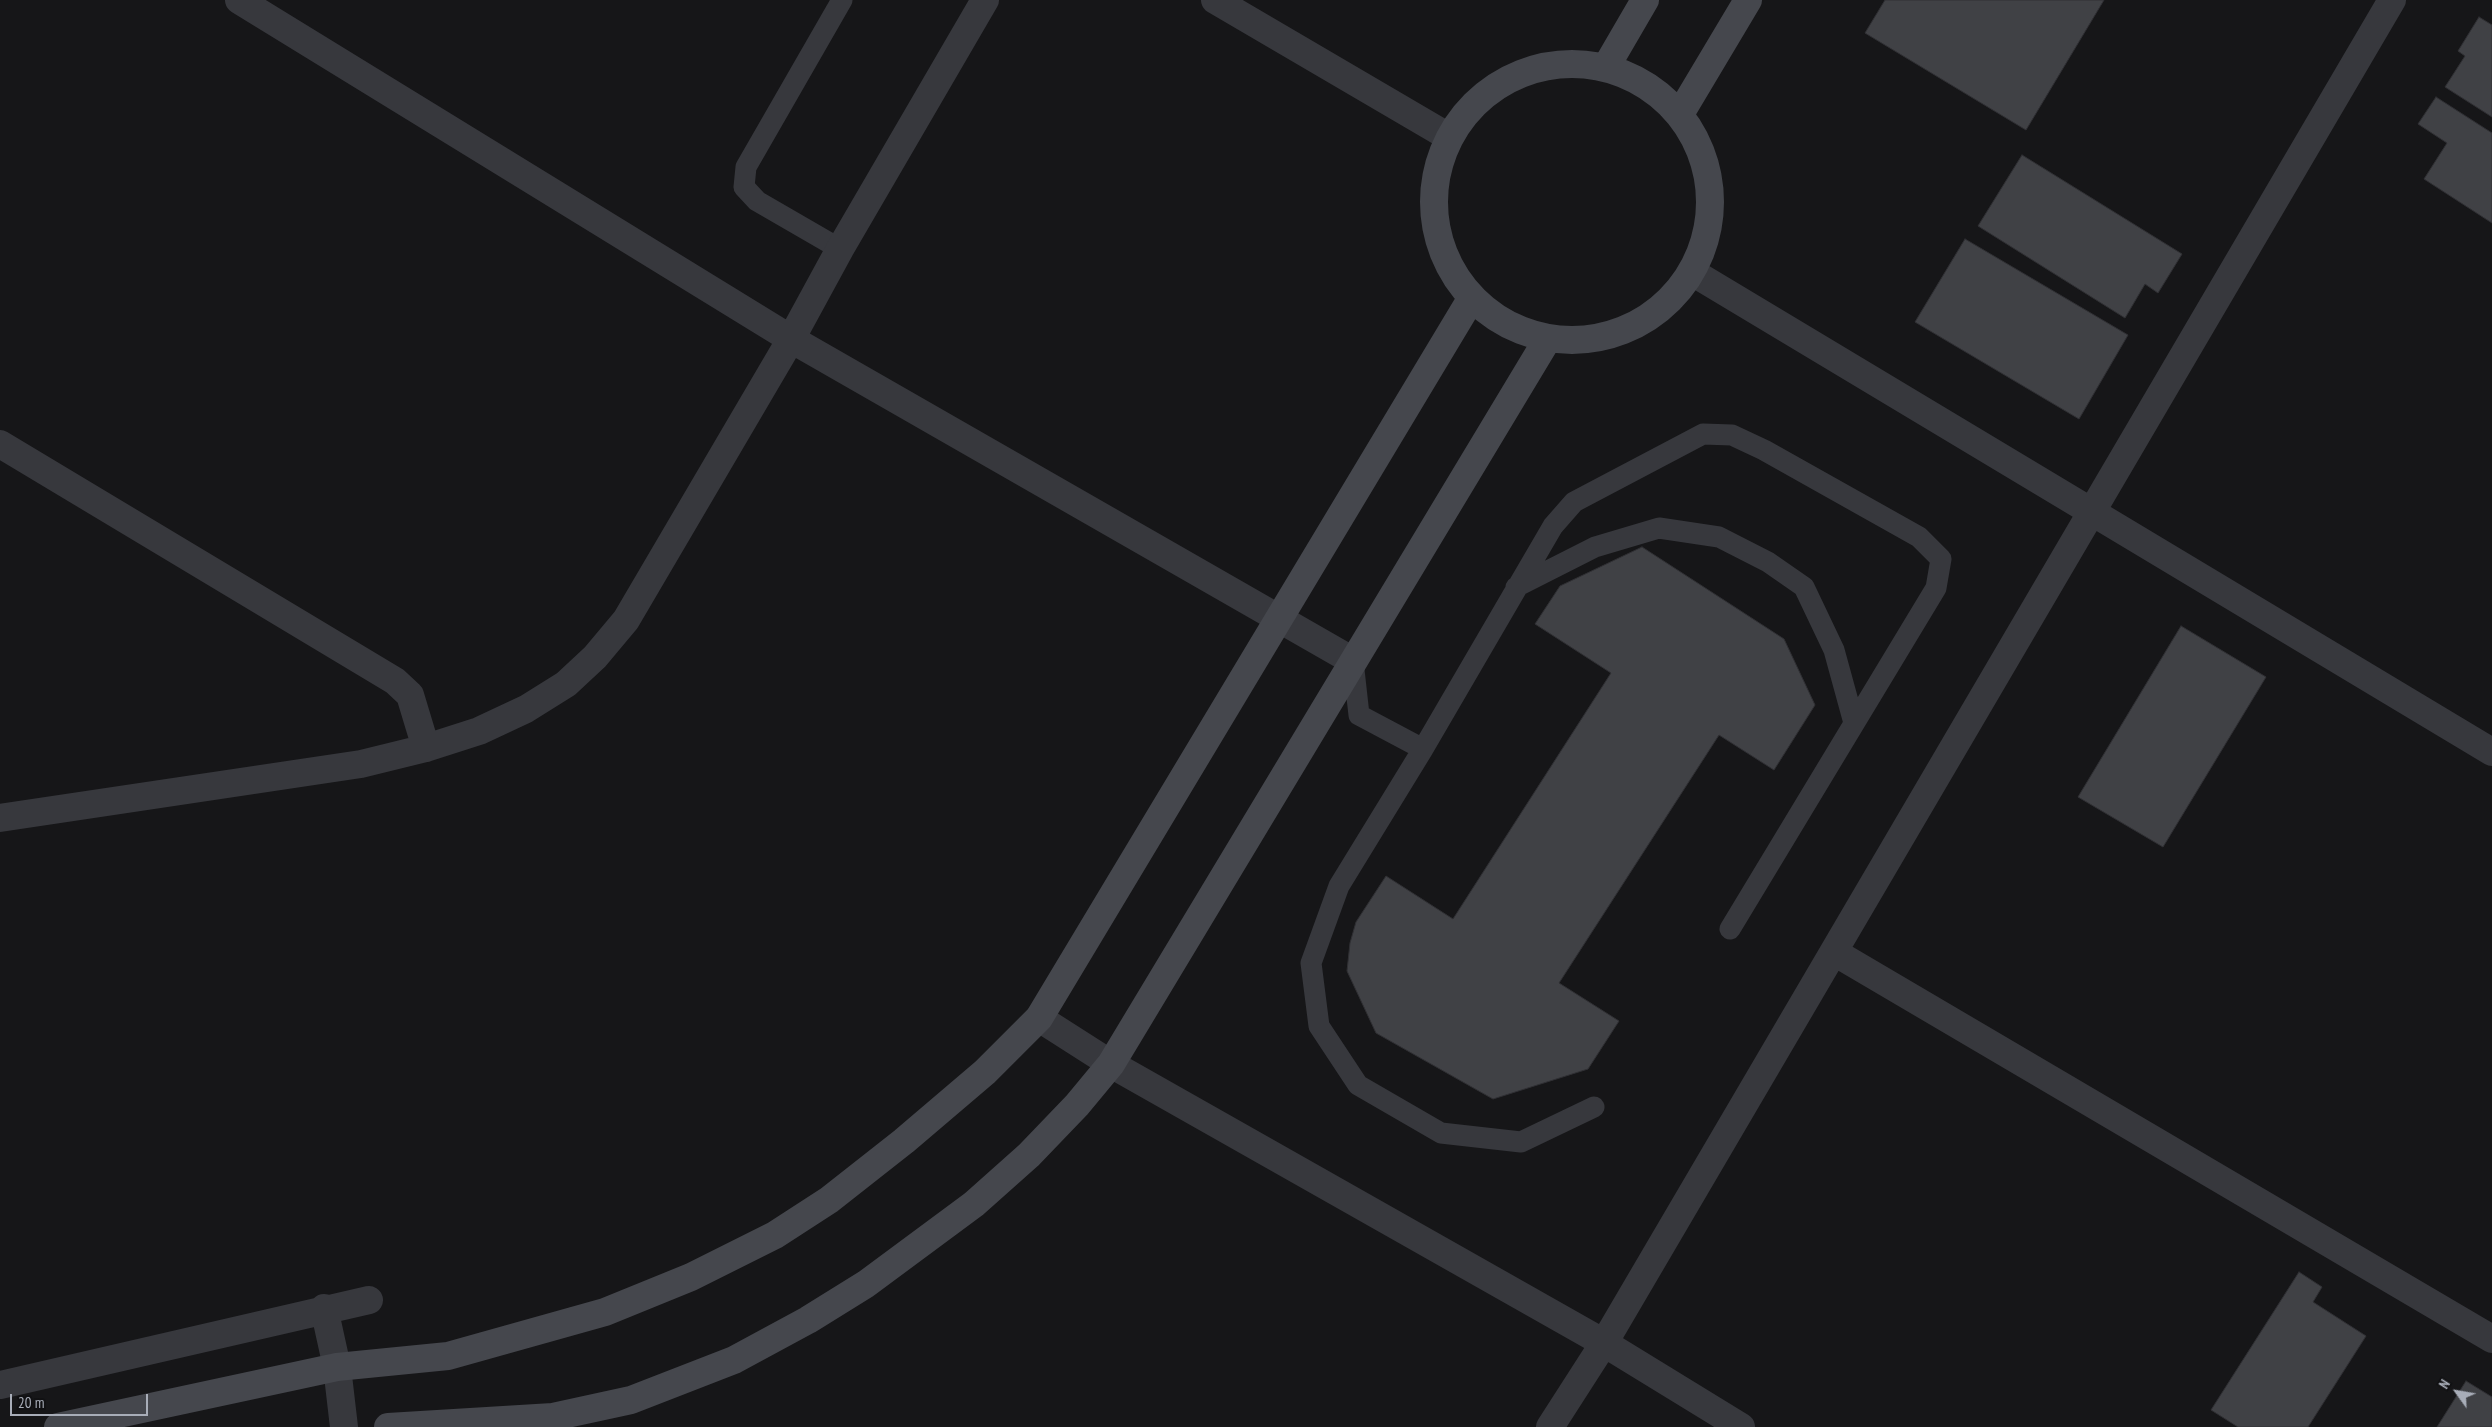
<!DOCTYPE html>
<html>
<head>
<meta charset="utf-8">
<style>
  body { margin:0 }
  #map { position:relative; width:2492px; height:1427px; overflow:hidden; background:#161618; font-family:"PT Sans Narrow",sans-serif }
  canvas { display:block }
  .north { position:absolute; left:2432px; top:1367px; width:50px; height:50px; -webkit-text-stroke:4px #111113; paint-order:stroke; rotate:302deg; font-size:14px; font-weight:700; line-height:20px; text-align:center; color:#a8adb8 }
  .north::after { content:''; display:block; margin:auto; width:18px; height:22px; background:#a8adb8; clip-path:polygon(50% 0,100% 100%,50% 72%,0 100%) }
  .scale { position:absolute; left:10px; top:1394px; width:138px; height:22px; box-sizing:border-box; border:2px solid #a8adb8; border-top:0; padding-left:6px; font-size:15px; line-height:18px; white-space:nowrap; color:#a8adb8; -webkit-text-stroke:4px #111113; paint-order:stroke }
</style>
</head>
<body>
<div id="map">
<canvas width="2492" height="1427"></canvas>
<div class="north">N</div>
<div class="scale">20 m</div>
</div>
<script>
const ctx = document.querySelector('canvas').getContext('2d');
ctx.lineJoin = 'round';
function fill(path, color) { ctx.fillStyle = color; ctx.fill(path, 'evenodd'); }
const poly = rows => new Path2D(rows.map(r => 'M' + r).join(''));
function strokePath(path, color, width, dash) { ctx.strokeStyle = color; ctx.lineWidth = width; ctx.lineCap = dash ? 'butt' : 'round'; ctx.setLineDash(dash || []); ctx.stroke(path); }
const building = poly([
  [1885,0,2104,0,2026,130,1865,33,1885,0],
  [2479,17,2492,25,2492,117,2445,87,2465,56,2458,51,2479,17],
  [2436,97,2492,133,2492,223,2424,179,2447,143,2418,124,2436,97],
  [2022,155,2182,254,2158,293,2145,284,2125,318,1978,226,2022,155],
  [1965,239,2128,335,2079,419,1915,322,1965,239],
  [1642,547,1784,639,1815,705,1774,770,1719,735,1559,983,1619,1021,1588,1069,1493,1099,1376,1033,1347,971,1350,943,1356,922,1386,876,1453,919,1611,673,1535,624,1560,586,1642,547],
  [2181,626,2266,677,2163,847,2078,797,2181,626],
  [2299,1272,2322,1287,2313,1302,2366,1336,2308,1427,2238,1427,2211,1410,2299,1272],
  [2466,1381,2492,1397,2492,1427,2437,1427,2466,1381]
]);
fill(building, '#404145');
strokePath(building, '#303034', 1);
strokePath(poly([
  [840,249,757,201,744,187,746,167,842,0],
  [1516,587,1595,547,1659,528,1719,537,1768,562,1804,587,1834,650,1854,723],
  [1353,661,1359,715,1423,749],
  [1594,1107,1521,1142,1441,1133,1358,1085,1319,1026,1311,963,1339,886,1423,749,1553,526,1574,502,1703,434,1732,435,1764,450,1919,537,1941,559,1936,588,1730,929]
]), '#37383d', 21);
strokePath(poly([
  [239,0,791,339,1353,661],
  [1215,0,1449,137],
  [1692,272,2492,752],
  [0,444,395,681,410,695,426,748],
  [0,818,361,764,426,748,479,731,526,709,566,684,595,657,626,620,791,339,840,249,985,0],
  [1834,952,2492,1339],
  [1039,1018,1111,1064,1604,1343,1741,1427],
  [324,1308,337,1367,344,1427],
  [0,1385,369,1300],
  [1550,1427,1604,1343,2392,0]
]), '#37383d', 28);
strokePath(poly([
  '1434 202a138 138 0 1 1 276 0a138 138 0 1 1-276 0Z',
  [1606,67,1645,0],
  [1680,114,1748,0],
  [58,1427,337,1367,448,1356,605,1312,691,1277,775,1235,829,1200,904,1141,985,1072,1039,1018,1471,299],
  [388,1427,553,1417,631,1400,734,1360,808,1320,866,1284,974,1204,1029,1155,1077,1105,1111,1064,1547,340]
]), '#45474d', 28);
</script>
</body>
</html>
